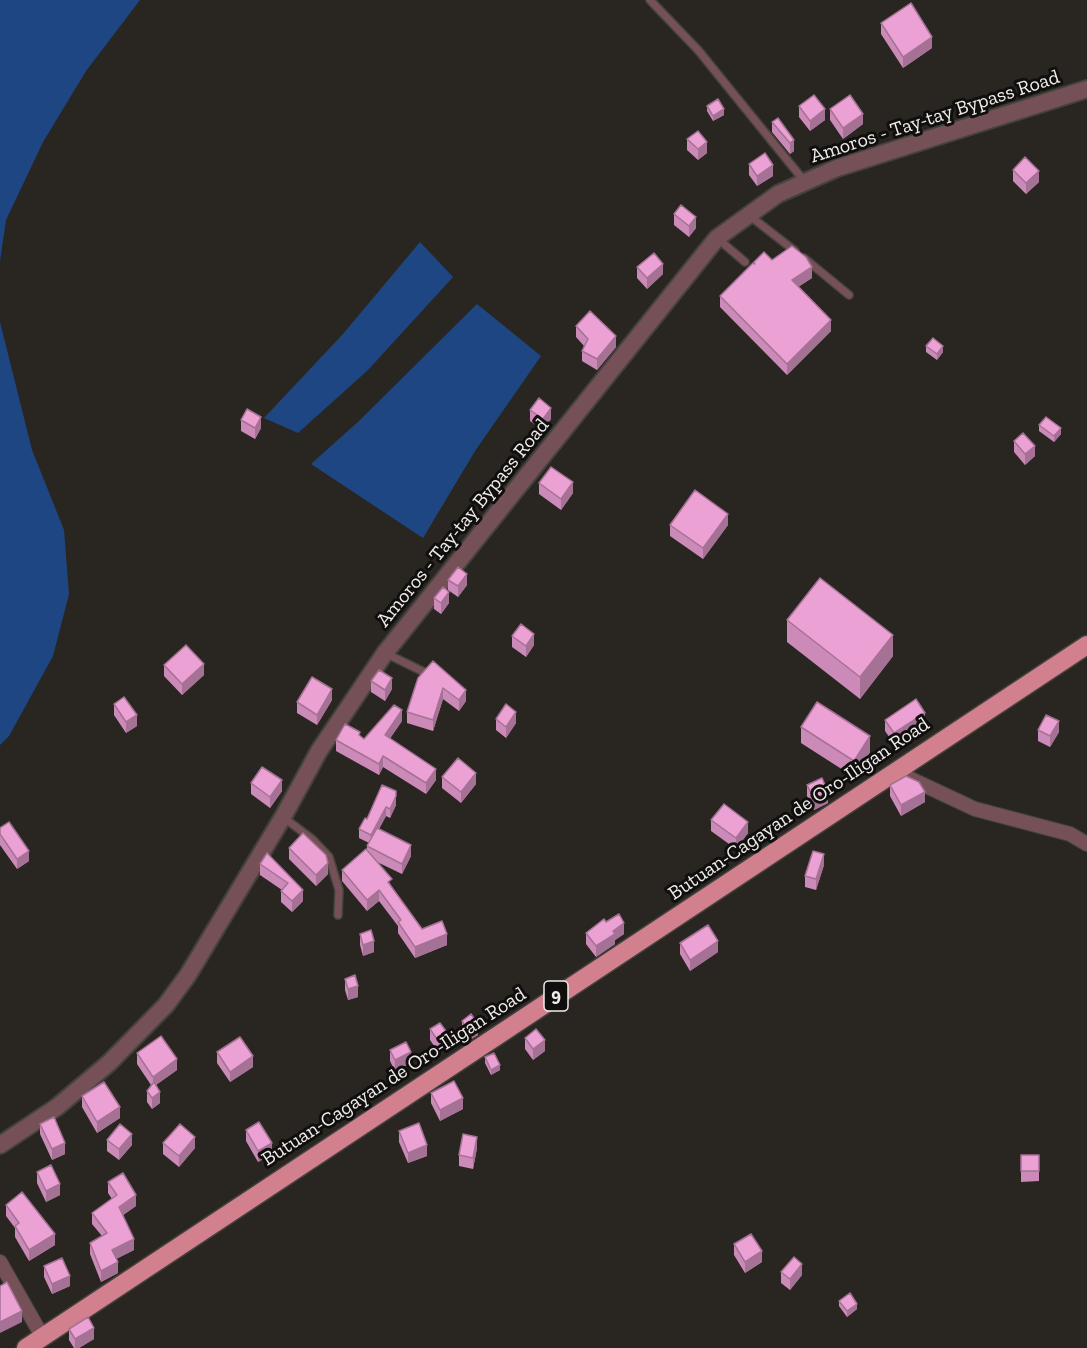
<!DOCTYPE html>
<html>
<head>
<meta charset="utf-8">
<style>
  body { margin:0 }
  canvas { display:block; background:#292622 }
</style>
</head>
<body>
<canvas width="1087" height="1348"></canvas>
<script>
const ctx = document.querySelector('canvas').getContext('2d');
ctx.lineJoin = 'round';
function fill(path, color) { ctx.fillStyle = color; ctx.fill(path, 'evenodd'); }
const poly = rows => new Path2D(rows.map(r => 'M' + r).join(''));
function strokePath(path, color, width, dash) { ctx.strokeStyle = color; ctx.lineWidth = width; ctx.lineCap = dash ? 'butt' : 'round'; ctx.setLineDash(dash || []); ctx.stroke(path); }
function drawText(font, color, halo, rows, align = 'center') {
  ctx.font = font + ' "Zilla Slab",serif'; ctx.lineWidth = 6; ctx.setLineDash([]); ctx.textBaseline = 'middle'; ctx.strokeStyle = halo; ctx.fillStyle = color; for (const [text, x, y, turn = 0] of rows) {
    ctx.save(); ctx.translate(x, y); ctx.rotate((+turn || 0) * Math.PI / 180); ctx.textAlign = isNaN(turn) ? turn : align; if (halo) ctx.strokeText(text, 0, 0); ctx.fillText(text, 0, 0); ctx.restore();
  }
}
fill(poly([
  [0,0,140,0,86,71,43,142,6,220,0,261],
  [420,242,453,277,368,370,298,433,264,418,343,334],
  [477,304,541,356,475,451,423,538,311,464,359,421],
  [0,322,32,450,64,530,69,594,53,656,9,736,0,745]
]), '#1e4682');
const service = poly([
  [650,0,698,50,805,182],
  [750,216,795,251],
  [717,238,745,262],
  [804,258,849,295],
  [385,653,426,673],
  [283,817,312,839,329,857,339,890,338,915]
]);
const minor = poly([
  [896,772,975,809,1070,834,1087,844],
  [0,1262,42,1336]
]);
const tertiary = poly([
  [0,1145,57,1107,109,1063,166,1005,188,975,283,817,319,751,385,653,717,238,778,194,837,168,1087,89]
]);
const trunk = poly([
  [26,1348,1087,645]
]);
strokePath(service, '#45423e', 10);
strokePath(minor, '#45423e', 16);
strokePath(tertiary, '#45423e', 20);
strokePath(trunk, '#45423e', 21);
strokePath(service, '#755157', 7);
strokePath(minor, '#755157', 14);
strokePath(tertiary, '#755157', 16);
strokePath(trunk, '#d2808e', 18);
fill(poly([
  [881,23,932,48,903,68,881,34],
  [707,106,724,115,713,121,707,111],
  [799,106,825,120,810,131,799,117],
  [830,109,863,124,843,139,830,120],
  [778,118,794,151,790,154,772,132,772,122],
  [687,139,707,153,698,160,687,150],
  [749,164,773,176,757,186,749,175],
  [1013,170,1039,182,1026,194,1013,181],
  [674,214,696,228,689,237,674,225],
  [772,260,812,278,798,287,831,331,787,375,720,307,720,296],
  [637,267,663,274,647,289,637,278],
  [576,326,616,347,597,370,582,361,582,351,584,346,576,337],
  [926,346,943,352,937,360,926,352],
  [530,410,551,419,543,430,530,421],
  [241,420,261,428,255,439,241,431],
  [1039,425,1061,434,1054,442,1039,431],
  [1014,441,1035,456,1025,465,1014,452],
  [539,483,573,493,561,510,539,494],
  [670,525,728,525,703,559,670,536],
  [448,580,467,585,458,597,448,590],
  [434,598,449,603,441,614,434,609],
  [787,620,893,656,860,699,787,642],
  [512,636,534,645,526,657,512,647],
  [164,665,204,675,182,695,164,676],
  [418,678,466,690,466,701,459,711,443,699,433,731,407,723,407,712],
  [371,681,392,689,385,701,371,692],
  [332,700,317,725,297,713,297,702],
  [114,704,137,726,126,733,114,715],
  [496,719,516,723,506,738,496,730],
  [885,720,925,723,894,744,885,731],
  [402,721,390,738,436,780,426,794,383,767,379,775,336,751,336,740,360,736,364,739],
  [801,727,870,752,854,777,801,743],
  [1038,730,1059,732,1050,747,1038,741],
  [442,777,476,784,461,803,442,788],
  [251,783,282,791,270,808,251,794],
  [382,785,396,805,390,818,386,816,379,829,411,856,402,874,377,862,392,887,422,929,447,945,415,958,398,933,398,926,379,901,367,911,342,881,342,870,367,851,367,846,369,843,359,838,359,829,367,819],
  [807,785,828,803,814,810,807,796],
  [890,785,925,802,901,816,890,796],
  [711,820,748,833,736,849,711,831],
  [0,828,29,861,17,869,0,845],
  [289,848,328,874,316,886,289,859],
  [260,864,303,890,303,901,292,912,281,902,281,891,282,890,260,875],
  [824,865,816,890,805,887,805,876],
  [606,922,624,934,615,940,615,944,596,957,586,944,586,933],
  [360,934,374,952,363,956,360,945],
  [680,943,718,952,690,971,680,954],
  [345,979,358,997,348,1000,345,990],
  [462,1021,478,1035,468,1041,462,1032],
  [430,1029,449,1046,439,1053,430,1040],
  [525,1038,545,1051,533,1060,525,1049],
  [390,1050,411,1063,395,1071,390,1061],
  [217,1052,253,1067,230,1082,217,1063],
  [137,1053,177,1070,156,1085,160,1103,152,1109,147,1102,147,1091,151,1085,137,1064],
  [485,1057,500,1070,491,1075,485,1063],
  [431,1093,463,1109,440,1121,431,1103],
  [82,1096,120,1118,97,1133,82,1107],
  [40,1124,65,1154,52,1160,40,1134],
  [246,1130,272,1154,258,1162,246,1141],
  [399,1131,427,1156,408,1163,399,1142],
  [107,1140,132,1145,119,1160,107,1151],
  [163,1143,195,1148,179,1167,163,1154],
  [477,1148,473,1169,459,1166,459,1155],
  [1021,1155,1039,1155,1039,1181,1021,1182],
  [37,1172,60,1195,46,1202,37,1183],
  [108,1182,136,1206,123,1215,134,1250,116,1259,118,1273,101,1282,90,1254,90,1243,102,1236,92,1224,92,1213,112,1199,108,1193],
  [6,1205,55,1245,29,1261,15,1237,15,1228,6,1216],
  [734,1244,762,1262,745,1273,734,1255],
  [44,1266,70,1286,52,1294,44,1277],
  [781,1272,802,1275,790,1290,781,1283],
  [839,1301,857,1309,847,1317,839,1306],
  [69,1329,94,1339,79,1348,74,1348,69,1340]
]), '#cb8ab7');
fill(poly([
  [932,37,932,48,903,68,903,57],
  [724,109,724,115,713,121,713,116],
  [825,109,825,120,810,131,810,121],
  [863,114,863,124,843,139,843,128],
  [794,140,794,151,790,154,790,143],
  [707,142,707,153,698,160,698,149],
  [773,165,773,176,757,186,757,176],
  [1039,171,1039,182,1026,194,1026,183],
  [696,217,696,228,689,237,689,226],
  [663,264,663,274,647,289,647,278],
  [812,267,812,278,792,291,792,280],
  [831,320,831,331,787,375,787,364],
  [616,336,616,347,597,370,597,359],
  [943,346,943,352,937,360,937,354],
  [551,408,551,419,543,430,543,419],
  [261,417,261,428,255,439,255,428],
  [1061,428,1061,434,1054,442,1054,436],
  [1035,446,1035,456,1025,465,1025,454],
  [573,482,573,493,561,510,561,499],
  [728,514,728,525,703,559,703,548],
  [467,574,467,585,458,597,458,586],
  [449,592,449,603,441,614,441,603],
  [534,634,534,645,526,657,526,646],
  [893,635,893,656,860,699,860,677],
  [204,664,204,675,182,695,182,684],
  [392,678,392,689,385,701,385,690],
  [443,688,443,699,433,731,433,720],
  [332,689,332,700,317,725,317,715],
  [466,690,466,701,459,711,459,700],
  [402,710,402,721,385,746,385,735],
  [516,712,516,723,506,738,506,727],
  [925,713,925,723,894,744,894,733],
  [137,715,137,726,126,733,126,722],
  [1059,721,1059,732,1050,747,1050,736],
  [870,736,870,752,854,777,854,761],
  [383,756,383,767,379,775,379,764],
  [436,769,436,780,426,794,426,783],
  [476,773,476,784,461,803,461,792],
  [282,780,282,791,270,808,270,797],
  [828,792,828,803,814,810,814,799],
  [925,792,925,802,901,816,901,805],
  [396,796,396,805,390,818,390,809],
  [386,807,386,816,371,844,371,835],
  [748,822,748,833,736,849,736,838],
  [411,845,411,856,402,874,402,864],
  [29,851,29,861,17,869,17,859],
  [824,854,824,865,816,890,816,879],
  [328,863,328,874,316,886,316,875],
  [303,890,303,901,292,912,292,901],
  [379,890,379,901,367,911,367,900],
  [624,923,624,934,615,940,615,944,596,957,596,946,613,931],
  [447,934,447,945,415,958,415,947],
  [374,941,374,952,363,956,363,945],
  [718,941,718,952,690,971,690,960],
  [358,986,358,997,348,1000,348,989],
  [478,1024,478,1035,468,1041,468,1031],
  [449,1035,449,1046,439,1053,439,1042],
  [545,1040,545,1051,533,1060,533,1049],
  [411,1052,411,1063,395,1071,395,1060],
  [253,1056,253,1067,230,1082,230,1072],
  [177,1059,177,1070,153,1087,153,1077],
  [500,1065,500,1070,491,1075,491,1070],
  [160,1092,160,1103,152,1109,152,1098],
  [463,1098,463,1109,440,1121,440,1110],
  [120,1107,120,1118,97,1133,97,1122],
  [132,1134,132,1145,119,1160,119,1149],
  [195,1137,195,1148,179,1167,179,1156],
  [477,1137,477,1148,473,1169,473,1158],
  [65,1143,65,1154,52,1160,52,1149],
  [272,1143,272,1154,258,1162,258,1151],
  [427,1145,427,1156,408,1163,408,1153],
  [60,1184,60,1195,46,1202,46,1191],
  [136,1195,136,1206,119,1218,119,1207],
  [55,1234,55,1245,29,1261,29,1250],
  [134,1239,134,1250,112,1261,112,1250],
  [762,1251,762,1262,745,1273,745,1262],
  [118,1262,118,1273,101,1282,101,1271],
  [802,1264,802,1275,790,1290,790,1279],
  [70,1276,70,1286,52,1294,52,1284],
  [857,1304,857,1309,847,1317,847,1311],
  [22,1311,22,1322,0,1333,0,1322],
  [94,1328,94,1339,79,1348,75,1348,75,1339]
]), '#a57195');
const building = poly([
  [911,3,932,37,903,57,881,23,911,3],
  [814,95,825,109,810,121,799,106,814,95],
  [850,95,863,114,843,128,830,109,850,95],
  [718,99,724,109,713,116,707,106,718,99],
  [778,118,794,140,790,143,772,122,778,118],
  [698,131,707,142,698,149,687,139,698,131],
  [765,153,773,165,757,176,749,164,765,153],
  [1025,157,1039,171,1026,183,1013,170,1025,157],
  [681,205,696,217,689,226,674,214,681,205],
  [792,246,806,257,812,267,792,280,831,320,787,364,720,296,753,263,755,264,754,262,764,252,772,260,792,246],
  [654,253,663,264,647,278,637,267,654,253],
  [590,311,616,336,597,359,582,351,588,339,576,326,590,311],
  [933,338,943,346,937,354,926,346,933,338],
  [539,398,551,408,543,419,530,410,539,398],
  [247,409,261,417,255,428,241,420,247,409],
  [1046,417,1061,428,1054,436,1039,425,1046,417],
  [1023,433,1035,446,1025,454,1014,441,1023,433],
  [551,467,573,482,561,499,539,483,551,467],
  [695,490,728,514,703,548,670,525,695,490],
  [458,567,467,574,458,586,448,580,458,567],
  [820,578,893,635,860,677,787,620,820,578],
  [443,587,449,592,441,603,434,598,443,587],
  [521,624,534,634,526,646,512,636,521,624],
  [186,645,204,664,182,684,164,665,186,645],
  [433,661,466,690,459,700,443,688,433,720,407,712,418,678,433,661],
  [379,670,392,678,385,690,371,681,379,670],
  [312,677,332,689,317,715,297,702,312,677],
  [124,697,137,715,126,722,114,704,124,697],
  [916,699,925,713,894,733,885,720,916,699],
  [817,702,870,736,854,761,801,727,817,702],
  [506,704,516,712,506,727,496,719,506,704],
  [394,705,402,710,385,735,436,769,426,783,383,756,379,764,336,740,345,724,360,732,359,735,364,739,394,705],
  [1046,715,1059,721,1050,736,1038,730,1046,715],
  [458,758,476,773,461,792,442,777,458,758],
  [262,767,282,780,270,797,251,783,262,767],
  [906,776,919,782,925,792,901,805,890,785,906,776],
  [822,778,828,792,814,799,807,785,822,778],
  [382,785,396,791,396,796,390,809,386,807,371,835,359,829,365,818,367,819,382,785],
  [724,804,748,822,736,838,711,820,724,804],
  [9,822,29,851,17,859,0,834,0,828,9,822],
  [377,828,411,845,402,864,367,846,377,828],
  [303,833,326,855,328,863,316,875,289,848,303,833],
  [366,849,392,879,388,882,422,929,442,921,447,934,415,947,398,922,401,920,379,890,367,900,342,870,366,849],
  [813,851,824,854,816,879,805,876,813,851],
  [267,853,303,890,292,901,281,891,288,883,260,864,267,853],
  [619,914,624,923,613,931,615,934,596,946,586,933,604,919,606,922,619,914],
  [708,925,718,941,690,960,680,943,708,925],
  [371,930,374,941,363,945,360,934,371,930],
  [355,975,358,986,348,989,345,979,355,975],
  [471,1014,478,1024,468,1031,462,1021,471,1014],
  [440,1023,449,1035,439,1042,430,1029,440,1023],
  [536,1029,545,1040,533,1049,525,1038,536,1029],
  [161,1036,177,1059,153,1077,137,1053,161,1036],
  [240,1037,253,1056,230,1072,217,1052,240,1037],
  [406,1042,411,1052,395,1060,390,1050,406,1042],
  [494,1053,500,1065,491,1070,485,1057,494,1053],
  [454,1081,463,1098,440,1110,431,1093,454,1081],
  [104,1082,120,1107,97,1122,82,1096,104,1082],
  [154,1082,160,1092,152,1098,147,1091,154,1082],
  [54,1117,65,1143,52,1149,40,1124,54,1117],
  [259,1122,272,1143,258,1151,246,1130,259,1122],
  [419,1123,427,1145,408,1153,399,1131,419,1123],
  [120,1124,132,1134,119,1149,107,1140,120,1124],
  [180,1124,195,1137,179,1156,163,1143,180,1124],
  [463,1134,477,1137,473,1158,459,1155,463,1134],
  [1021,1155,1039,1155,1039,1171,1021,1171,1021,1155],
  [51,1165,60,1184,46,1191,37,1172,51,1165],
  [123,1173,136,1195,119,1207,134,1239,112,1250,118,1262,101,1271,90,1243,107,1233,92,1213,117,1195,108,1182,123,1173],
  [22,1192,55,1234,29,1250,15,1226,19,1223,6,1205,22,1192],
  [751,1234,762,1251,745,1262,734,1244,751,1234],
  [794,1257,802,1264,790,1279,781,1272,794,1257],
  [62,1258,70,1276,52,1284,44,1266,62,1258],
  [7,1282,22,1311,0,1322,0,1286,7,1282],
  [850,1293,857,1304,847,1311,839,1301,850,1293],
  [88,1317,94,1328,75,1339,69,1329,88,1317]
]);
fill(building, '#eca1d5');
strokePath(building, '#a57195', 1.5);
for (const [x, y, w] of [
  [556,996,24]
]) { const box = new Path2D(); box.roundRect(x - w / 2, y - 15, w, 30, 4.5); ctx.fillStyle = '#110f0e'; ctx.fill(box); strokePath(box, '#f0eeec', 1.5); }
drawText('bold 18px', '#f0eeec', null, [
  ["9",556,996]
]);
drawText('20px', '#f0eeec', '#110f0e', [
  ["Amoros - Tay-tay Bypass Road",935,117,-18],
  ["Amoros - Tay-tay Bypass Road",463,523,-51],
  ["Butuan-Cagayan de Oro-Iligan Road",799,809,-34],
  ["Butuan-Cagayan de Oro-Iligan Road",394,1077,-33]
]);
</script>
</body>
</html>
